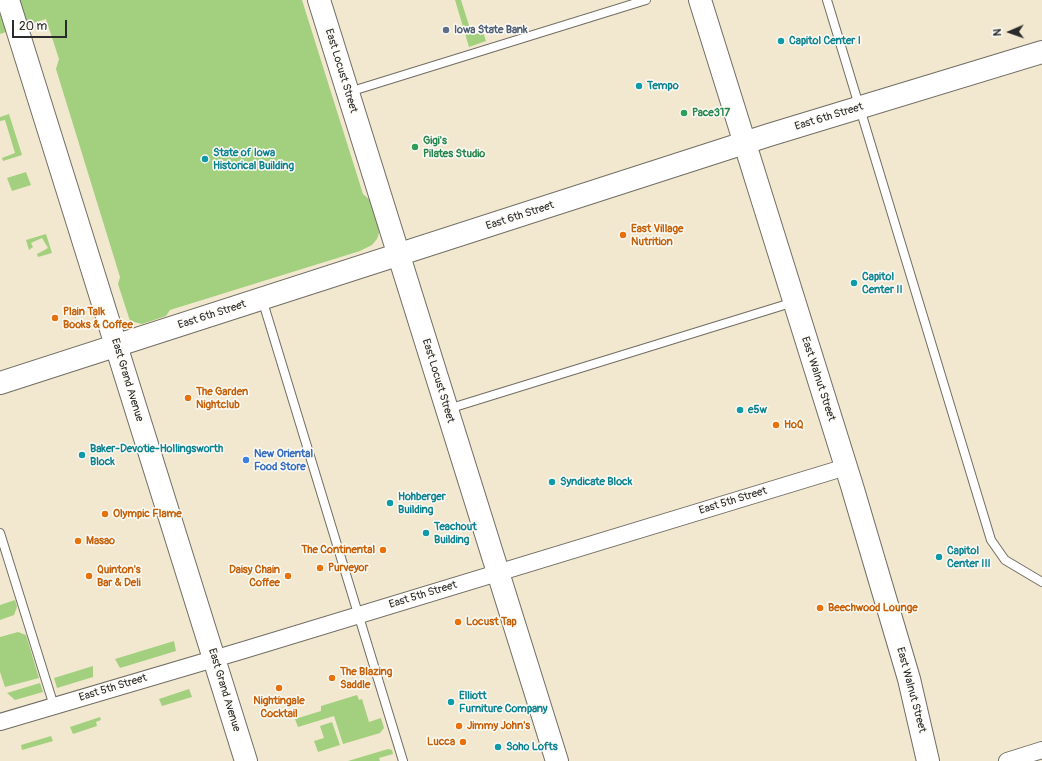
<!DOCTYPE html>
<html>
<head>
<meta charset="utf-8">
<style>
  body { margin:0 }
  #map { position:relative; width:1042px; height:761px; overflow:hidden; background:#f2e8cf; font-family:Pangolin,sans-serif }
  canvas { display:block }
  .north { position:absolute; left:990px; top:12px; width:40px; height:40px; -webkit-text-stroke:3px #fdfcf7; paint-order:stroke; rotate:268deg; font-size:11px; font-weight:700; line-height:16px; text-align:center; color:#2b2b2b }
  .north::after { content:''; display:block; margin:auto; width:14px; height:18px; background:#2b2b2b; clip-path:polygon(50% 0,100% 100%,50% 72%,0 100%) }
  .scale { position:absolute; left:12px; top:20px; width:55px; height:18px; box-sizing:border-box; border:2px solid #2b2b2b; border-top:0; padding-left:5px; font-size:12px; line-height:14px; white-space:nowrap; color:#2b2b2b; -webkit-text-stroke:3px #fdfcf7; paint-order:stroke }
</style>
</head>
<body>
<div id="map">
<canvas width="1042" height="761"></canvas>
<div class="north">N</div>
<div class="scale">20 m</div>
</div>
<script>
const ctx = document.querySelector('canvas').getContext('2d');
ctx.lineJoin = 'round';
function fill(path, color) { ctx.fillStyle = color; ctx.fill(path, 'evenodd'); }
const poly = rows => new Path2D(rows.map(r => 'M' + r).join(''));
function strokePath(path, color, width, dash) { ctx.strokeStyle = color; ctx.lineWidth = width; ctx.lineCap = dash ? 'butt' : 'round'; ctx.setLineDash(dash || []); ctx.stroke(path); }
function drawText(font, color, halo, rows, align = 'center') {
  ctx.font = font + ' Pangolin,sans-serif'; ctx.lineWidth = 3; ctx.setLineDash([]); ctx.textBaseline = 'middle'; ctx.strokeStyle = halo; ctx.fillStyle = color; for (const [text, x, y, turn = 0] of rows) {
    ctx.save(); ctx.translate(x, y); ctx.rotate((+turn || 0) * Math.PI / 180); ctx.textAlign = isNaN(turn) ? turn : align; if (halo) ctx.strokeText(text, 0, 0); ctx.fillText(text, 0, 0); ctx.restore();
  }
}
fill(poly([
  [0,0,302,0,363,194,371,201,378,224,379,233,377,239,372,245,360,251,170,310,166,316,142,324,130,321,118,284,120,277,56,69,59,59,46,19,0,34],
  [455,0,461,0,472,35,483,32,486,41,469,47],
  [9,114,22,155,3,161,2,158,15,153,5,120,0,121,0,117],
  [26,172,31,185,12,191,7,178],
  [46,234,52,253,38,257,37,254,48,248,42,238,31,243,33,247,29,250,26,240],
  [15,600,17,607,14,615,0,620,0,605],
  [18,632,26,635,39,678,5,687,0,672,0,637],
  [174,641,176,651,120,668,115,659],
  [93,666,93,677,57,688,54,678],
  [40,683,43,692,15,700,7,693],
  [189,689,192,697,162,706,159,699],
  [357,695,359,700,362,699,369,722,381,718,384,728,380,733,343,744,334,716,298,727,295,719,321,711,321,706],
  [100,717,101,720,96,722,97,726,73,734,70,727],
  [332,722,340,745,318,752,314,741,324,738,320,726],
  [51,736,53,741,22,750,21,745],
  [388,749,392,750,393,754,379,758,380,761,348,761]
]), '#a3d07e');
const lane = poly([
  [827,0,991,540,1005,560,1042,582],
  [349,92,646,0],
  [262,299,403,761],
  [448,409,794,302],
  [0,533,54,706]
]);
const street = poly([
  [0,722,244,650,846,467],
  [1007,761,1042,750]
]);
const secondary = poly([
  [8,0,246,761],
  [319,0,557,761],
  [700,0,852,486,909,679,928,761],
  [0,383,769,135,1042,52]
]);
strokePath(lane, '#716d64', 10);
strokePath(street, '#716d64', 18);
strokePath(secondary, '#716d64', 24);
strokePath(lane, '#fff', 8);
strokePath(street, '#fff', 16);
strokePath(secondary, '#fff', 22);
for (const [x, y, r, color] of [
  [446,30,4,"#5c6f8a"],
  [781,41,4,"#0f9aa8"],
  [639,86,4,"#0f9aa8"],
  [684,113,4,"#2e9e5b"],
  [415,147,4,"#2e9e5b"],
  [205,159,4,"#0f9aa8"],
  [623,235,4,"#e8710a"],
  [854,283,4,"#0f9aa8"],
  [55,318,4,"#e8710a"],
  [188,398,4,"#e8710a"],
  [740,410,4,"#0f9aa8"],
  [776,425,4,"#e8710a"],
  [82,455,4,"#0f9aa8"],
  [246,460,4,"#3f7fe0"],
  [552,482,4,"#0f9aa8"],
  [390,503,4,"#0f9aa8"],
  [105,514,4,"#e8710a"],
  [426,533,4,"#0f9aa8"],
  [78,541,4,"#e8710a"],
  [383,550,4,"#e8710a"],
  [939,557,4,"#0f9aa8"],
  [320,568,4,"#e8710a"],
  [89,576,4,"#e8710a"],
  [288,576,4,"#e8710a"],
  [820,608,4,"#e8710a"],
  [458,622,4,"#e8710a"],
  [332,678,4,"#e8710a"],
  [279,688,4,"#e8710a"],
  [451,702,4,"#0f9aa8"],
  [459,726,4,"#e8710a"],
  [463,742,4,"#e8710a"],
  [498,747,4,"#0f9aa8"]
]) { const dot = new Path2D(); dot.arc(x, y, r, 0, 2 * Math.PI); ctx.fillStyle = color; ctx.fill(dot); strokePath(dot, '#fdfcf7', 1.5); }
drawText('bold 11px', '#4e5e75', '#fdfcf7', [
  ["Iowa State Bank",454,30]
], 'left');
drawText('bold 11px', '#0d838f', '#fdfcf7', [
  ["Capitol Center I",789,41],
  ["Tempo",647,86],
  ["State of Iowa",213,153],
  ["Historical Building",213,166],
  ["Capitol",862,277],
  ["Center II",862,290],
  ["e5w",748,410],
  ["Baker-Devotie-Hollingsworth",90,449],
  ["Block",90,462],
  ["Syndicate Block",560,482],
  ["Hohberger",398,497],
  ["Building",398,510],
  ["Teachout",434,527],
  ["Building",434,540],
  ["Capitol",947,551],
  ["Center III",947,564],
  ["Elliott",459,696],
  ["Furniture Company",459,709],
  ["Soho Lofts",506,747]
], 'left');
drawText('11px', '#2b2b2b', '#fdfcf7', [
  ["East Locust Street",341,71,73],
  ["East 6th Street",829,117,-17],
  ["East 6th Street",520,216,-18],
  ["East 6th Street",212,315,-18],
  ["East Walnut Street",818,379,72],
  ["East Grand Avenue",127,380,73],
  ["East Locust Street",438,381,73],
  ["East 5th Street",733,501,-17],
  ["East 5th Street",423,595,-17],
  ["East 5th Street",113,688,-17],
  ["East Grand Avenue",224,690,73],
  ["East Walnut Street",911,690,75]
]);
drawText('bold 11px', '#27864d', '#fdfcf7', [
  ["Pace317",692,113],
  ["Gigi's",423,141],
  ["Pilates Studio",423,154]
], 'left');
drawText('bold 11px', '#c56008', '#fdfcf7', [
  ["East Village",631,229],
  ["Nutrition",631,242],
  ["Plain Talk",63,312],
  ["Books & Coffee",63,325],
  ["The Garden",196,392],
  ["Nightclub",196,405],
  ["HoQ",784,425],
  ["Olympic Flame",113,514],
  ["Masao",86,541],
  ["The Continental",375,550,"right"],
  ["Purveyor",328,568],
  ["Quinton's",97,570],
  ["Bar & Deli",97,583],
  ["Daisy Chain",280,570,"right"],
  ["Coffee",280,583,"right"],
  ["Beechwood Lounge",828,608],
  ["Locust Tap",466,622],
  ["The Blazing",340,672],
  ["Saddle",340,685],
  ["Nightingale",279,701,"center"],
  ["Cocktail",279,714,"center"],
  ["Jimmy John's",467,726],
  ["Lucca",455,742,"right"]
], 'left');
drawText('bold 11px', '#366cbe', '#fdfcf7', [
  ["New Oriental",254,454],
  ["Food Store",254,467]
], 'left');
</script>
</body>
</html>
